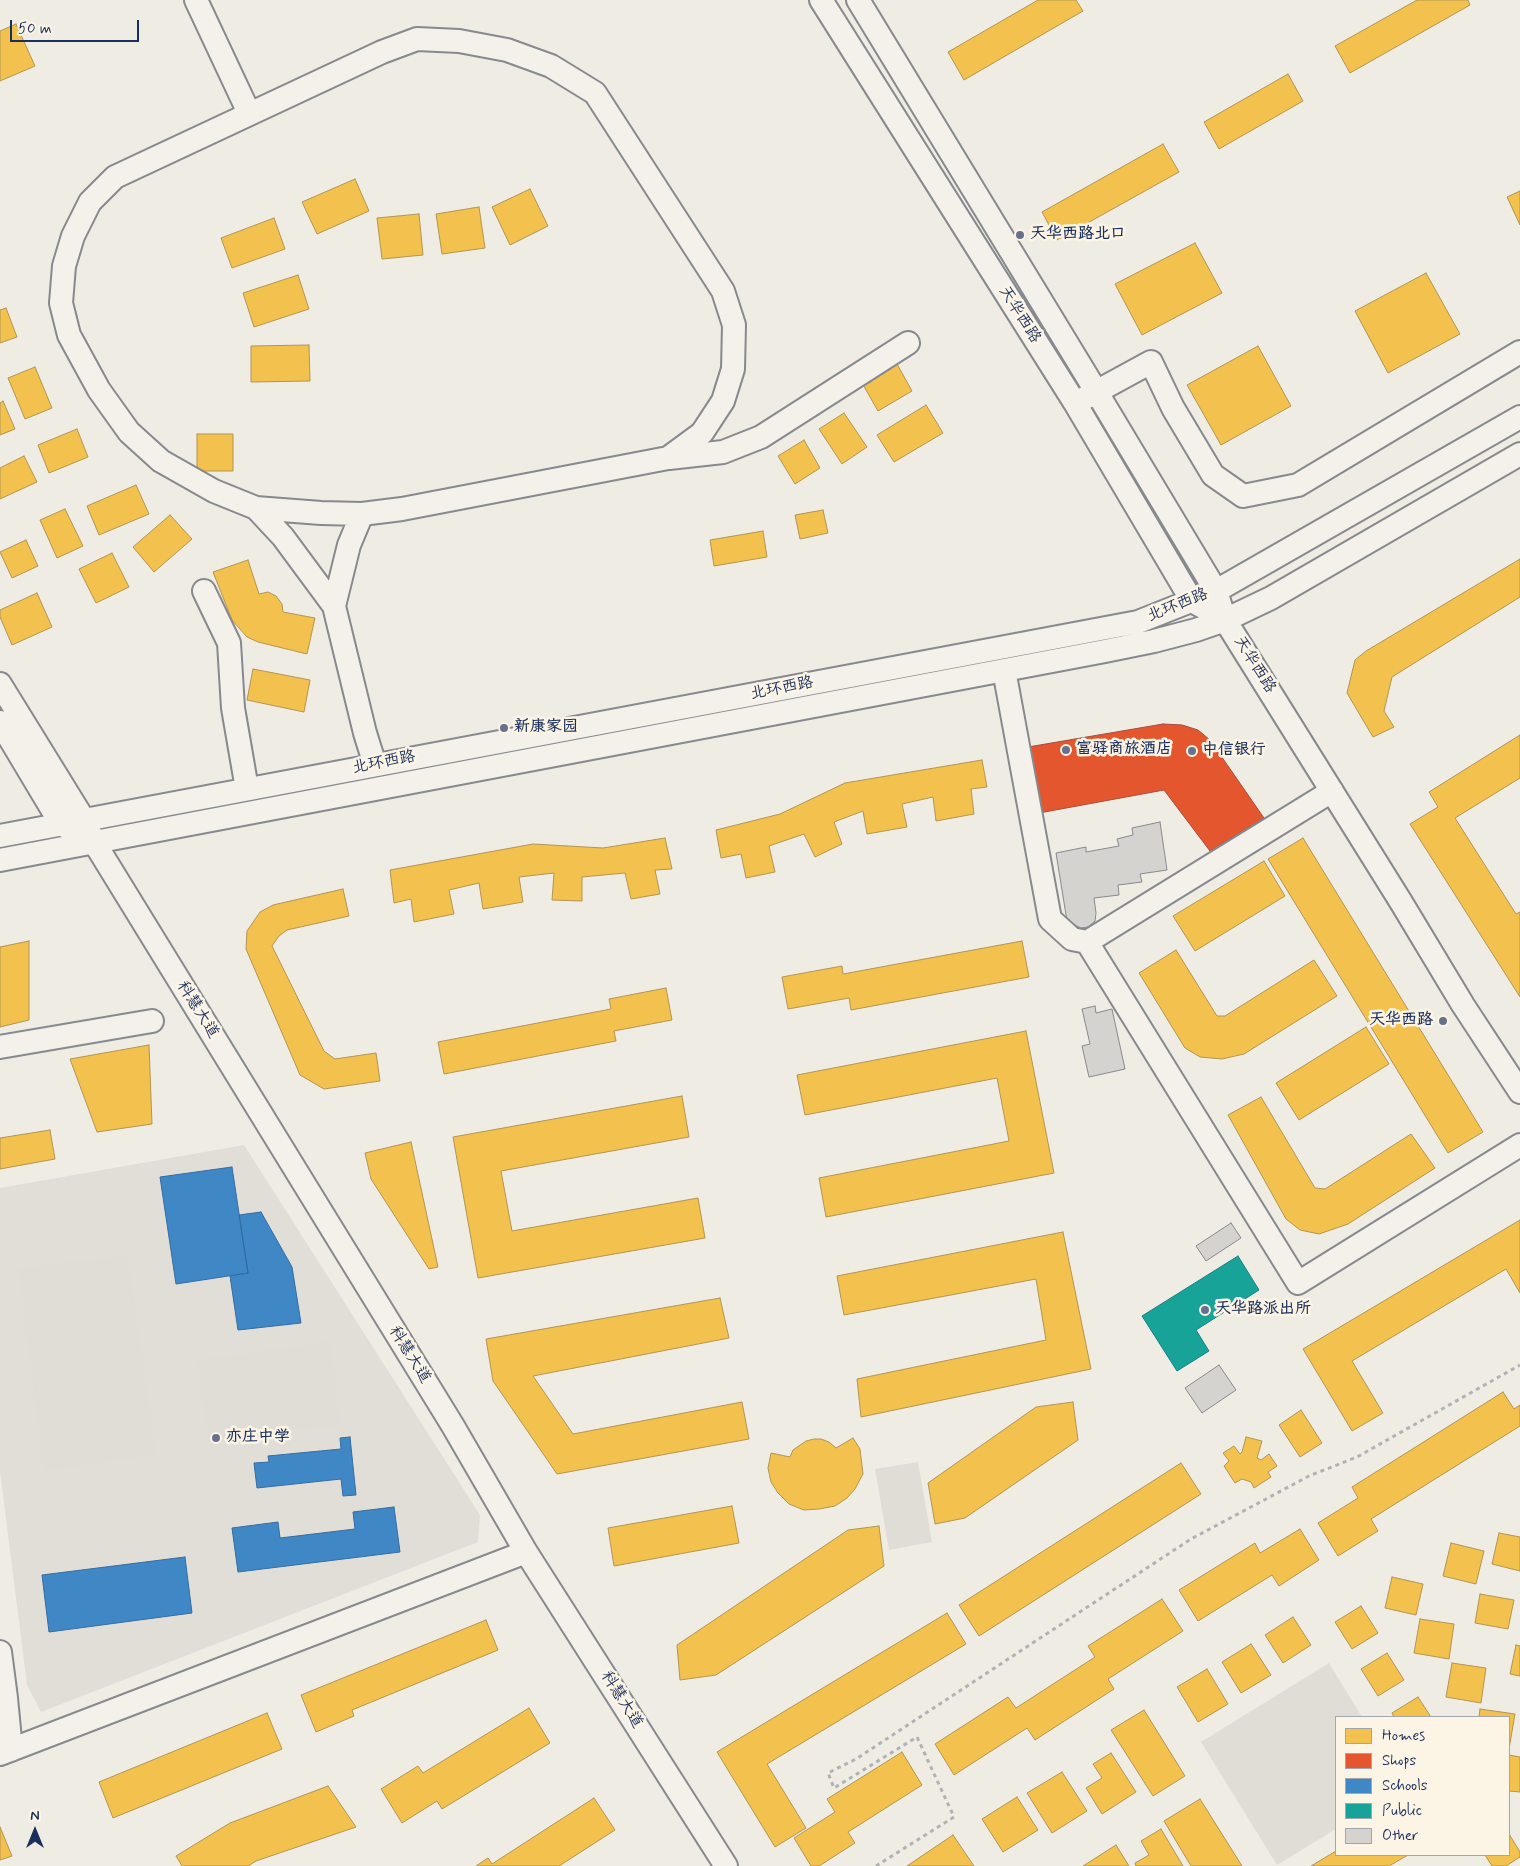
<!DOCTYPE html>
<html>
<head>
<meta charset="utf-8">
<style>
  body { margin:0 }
  #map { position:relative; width:1520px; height:1866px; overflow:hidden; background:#efece4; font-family:Mynerve,sans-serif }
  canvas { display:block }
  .legend { position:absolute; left:1335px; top:1716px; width:175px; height:140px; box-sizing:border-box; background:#fcf5e5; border:1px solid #a2a6af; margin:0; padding:6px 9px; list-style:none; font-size:15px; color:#1b2f5e }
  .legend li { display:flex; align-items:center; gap:10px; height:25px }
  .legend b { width:25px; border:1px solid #a2a6af }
  .north { position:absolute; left:10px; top:1806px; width:50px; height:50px; -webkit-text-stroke:4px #fcf5e5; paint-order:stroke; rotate:0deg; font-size:14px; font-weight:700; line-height:20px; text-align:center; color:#1b2f5e }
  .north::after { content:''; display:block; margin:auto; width:18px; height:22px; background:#1b2f5e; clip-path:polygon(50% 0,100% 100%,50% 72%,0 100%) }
  .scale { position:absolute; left:10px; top:20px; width:129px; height:22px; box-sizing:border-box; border:2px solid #1b2f5e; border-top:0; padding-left:6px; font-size:15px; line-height:18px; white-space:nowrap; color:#1b2f5e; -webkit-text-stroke:4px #fcf5e5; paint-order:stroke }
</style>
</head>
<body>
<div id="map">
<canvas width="1520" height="1866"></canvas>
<ul class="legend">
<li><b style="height:14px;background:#f2c14e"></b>Homes</li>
<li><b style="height:14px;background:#e4572e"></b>Shops</li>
<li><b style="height:14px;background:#3f88c5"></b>Schools</li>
<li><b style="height:14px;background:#17a398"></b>Public</li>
<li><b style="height:14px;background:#d5d3d0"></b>Other</li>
</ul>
<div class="north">N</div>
<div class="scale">50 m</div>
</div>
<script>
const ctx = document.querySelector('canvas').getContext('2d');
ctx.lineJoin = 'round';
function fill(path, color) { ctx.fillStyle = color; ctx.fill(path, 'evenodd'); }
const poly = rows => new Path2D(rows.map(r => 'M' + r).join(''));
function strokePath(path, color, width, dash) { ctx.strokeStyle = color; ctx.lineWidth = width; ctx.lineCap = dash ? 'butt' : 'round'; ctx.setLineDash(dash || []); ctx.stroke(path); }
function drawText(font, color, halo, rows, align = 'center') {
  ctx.font = font + ' Mynerve,"LXGW WenKai TC",sans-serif'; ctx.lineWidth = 5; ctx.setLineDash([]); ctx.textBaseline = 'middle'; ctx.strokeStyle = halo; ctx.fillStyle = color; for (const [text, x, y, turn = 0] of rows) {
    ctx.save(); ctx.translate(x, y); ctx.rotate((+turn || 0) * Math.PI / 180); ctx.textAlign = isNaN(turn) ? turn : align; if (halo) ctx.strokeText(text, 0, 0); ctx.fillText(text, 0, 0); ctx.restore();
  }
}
fill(poly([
  [244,1145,480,1515,478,1542,41,1712,27,1685,0,1471,0,1188]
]), '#e0ded7');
fill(poly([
  [128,1256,156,1454,44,1471,18,1268],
  [330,1342,341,1425,208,1442,197,1360],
  [918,1462,932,1542,889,1550,875,1469],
  [1329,1663,1362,1717,1336,1717,1336,1829,1277,1865,1201,1742]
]), '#e0ddd7');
const homes = poly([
  [1038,0,1076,0,1083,11,964,80,948,52,1038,0],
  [1417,0,1468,0,1470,5,1350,73,1335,46,1417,0],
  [16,24,35,66,0,81,0,31,16,24],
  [1288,74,1303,101,1219,149,1204,122,1288,74],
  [1163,144,1179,172,1057,240,1042,212,1163,144],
  [355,179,369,211,317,234,302,202,355,179],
  [530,189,548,226,510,245,492,207,530,189],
  [1520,191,1520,225,1507,197,1520,191],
  [479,207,485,248,442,254,436,214,479,207],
  [419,214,423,255,382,259,377,218,419,214],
  [274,218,285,249,232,268,221,238,274,218],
  [1195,243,1222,293,1142,335,1115,284,1195,243],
  [1426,273,1460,334,1388,373,1355,311,1426,273],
  [298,275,309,309,254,327,243,293,298,275],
  [6,308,17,337,0,343,0,310,6,308],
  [309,345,310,381,251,382,251,346,309,345],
  [1258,346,1291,406,1221,445,1187,385,1258,346],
  [897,364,912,391,878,411,862,383,897,364],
  [35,367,52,408,25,419,8,378,35,367],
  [3,401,15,429,0,435,0,403,3,401],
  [926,405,943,433,894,462,877,435,926,405],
  [844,413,867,447,842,464,819,429,844,413],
  [77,429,88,457,49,473,38,445,77,429],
  [197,434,233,434,233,471,197,471,197,434],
  [804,440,820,468,795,484,778,456,804,440],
  [24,456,37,482,0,499,0,468,24,456],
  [136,485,149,514,99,535,87,506,136,485],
  [65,509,83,546,57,558,40,520,65,509],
  [823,510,828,533,800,539,795,515,823,510],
  [170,515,192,539,154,572,133,547,170,515],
  [763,531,767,557,714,566,710,540,763,531],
  [26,540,38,566,12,578,0,552,26,540],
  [112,553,129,587,96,603,79,569,112,553],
  [1520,559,1520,597,1392,677,1384,711,1394,727,1373,737,1347,693,1355,660,1366,651,1520,559],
  [248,560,259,594,268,592,276,596,282,604,283,612,315,618,307,654,258,642,247,637,232,620,213,572,248,560],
  [37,593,52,627,12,645,0,617,0,610,37,593],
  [253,669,310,680,304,712,247,700,253,669],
  [1520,735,1520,778,1455,818,1516,914,1520,912,1520,997,1410,824,1438,807,1429,792,1520,735],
  [982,760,987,787,971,789,974,814,936,821,933,797,902,804,907,827,867,834,863,811,834,822,842,844,815,857,804,834,769,846,775,872,746,878,741,854,721,858,716,830,780,814,845,783,982,760],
  [665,838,672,869,655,870,660,894,631,899,625,873,582,877,582,901,552,900,554,873,519,877,523,902,483,909,479,883,449,890,454,914,414,922,411,899,394,903,390,870,533,844,603,848,665,838],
  [1303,838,1483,1132,1448,1153,1268,859,1303,838],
  [1264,861,1285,896,1195,951,1173,916,1264,861],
  [343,889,349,916,287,930,279,936,272,946,324,1051,335,1059,376,1053,380,1081,324,1089,300,1075,246,949,247,931,260,912,273,905,343,889],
  [29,941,29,1020,0,1027,0,947,29,941],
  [1022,941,1029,977,851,1010,849,998,788,1009,782,977,842,966,843,974,1022,941],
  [1176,950,1217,1016,1225,1016,1314,960,1337,996,1244,1054,1222,1059,1200,1057,1185,1048,1139,973,1176,950],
  [666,988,672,1020,614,1031,616,1041,444,1074,438,1042,611,1009,609,999,666,988],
  [1366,1027,1389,1064,1299,1120,1276,1083,1366,1027],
  [1026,1031,1054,1173,826,1217,819,1178,1009,1141,997,1078,805,1115,797,1075,1026,1031],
  [149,1045,152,1124,97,1132,70,1059,149,1045],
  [682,1096,689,1137,501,1171,512,1231,698,1198,705,1238,478,1278,453,1137,682,1096],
  [1261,1097,1315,1188,1325,1189,1411,1134,1435,1168,1348,1224,1319,1234,1300,1230,1286,1219,1228,1115,1261,1097],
  [50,1130,55,1159,0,1169,0,1138,50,1130],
  [411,1142,438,1267,429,1269,371,1179,365,1153,411,1142],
  [1520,1220,1520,1293,1506,1269,1352,1361,1383,1413,1352,1431,1303,1349,1520,1220],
  [1063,1232,1091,1369,861,1417,857,1379,1046,1340,1036,1279,844,1315,837,1276,1063,1232],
  [720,1298,729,1338,533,1376,573,1434,742,1402,749,1439,557,1474,493,1381,486,1339,720,1298],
  [1503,1392,1514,1409,1520,1405,1520,1426,1371,1519,1378,1531,1338,1556,1318,1523,1358,1498,1352,1487,1503,1392],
  [1073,1402,1078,1440,965,1518,935,1524,928,1483,1036,1407,1073,1402],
  [1301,1410,1322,1443,1300,1457,1279,1425,1301,1410],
  [1246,1437,1262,1441,1257,1458,1261,1460,1269,1454,1277,1466,1268,1472,1271,1477,1254,1488,1251,1482,1242,1479,1235,1483,1224,1466,1229,1461,1223,1453,1234,1446,1240,1454,1242,1452,1246,1437],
  [853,1438,860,1449,863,1474,855,1489,847,1498,835,1506,819,1509,804,1510,789,1504,778,1493,771,1482,768,1468,771,1453,790,1457,793,1450,806,1441,814,1439,821,1439,829,1442,836,1448,853,1438],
  [1181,1463,1201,1494,979,1636,959,1605,1181,1463],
  [732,1506,739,1543,614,1566,608,1528,732,1506],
  [879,1526,884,1566,716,1675,680,1680,677,1645,848,1530,879,1526],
  [1300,1529,1319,1560,1279,1586,1272,1575,1198,1621,1179,1590,1255,1543,1260,1553,1300,1529],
  [1499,1533,1520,1537,1520,1571,1492,1564,1499,1533],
  [1451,1543,1484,1551,1476,1584,1443,1576,1451,1543],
  [1392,1577,1423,1584,1416,1615,1385,1608,1392,1577],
  [1480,1594,1514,1600,1508,1629,1475,1623,1480,1594],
  [1162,1599,1183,1631,1108,1679,1114,1689,1035,1740,1027,1728,954,1775,935,1744,1008,1697,1016,1708,1095,1657,1088,1646,1162,1599],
  [1361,1606,1378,1633,1352,1649,1335,1622,1361,1606],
  [947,1613,966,1644,767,1764,806,1828,775,1847,717,1752,947,1613],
  [1293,1617,1311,1645,1283,1663,1265,1635,1293,1617],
  [1420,1619,1454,1624,1449,1659,1414,1653,1420,1619],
  [486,1620,498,1650,352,1710,354,1716,316,1732,301,1695,486,1620],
  [1251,1644,1271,1675,1241,1693,1222,1662,1251,1644],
  [1516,1645,1520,1646,1520,1676,1510,1674,1516,1645],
  [1387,1653,1404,1680,1378,1696,1361,1669,1387,1653],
  [1452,1663,1486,1668,1481,1703,1446,1697,1452,1663],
  [1207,1669,1228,1704,1198,1722,1177,1687,1207,1669],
  [1418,1697,1431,1717,1394,1717,1392,1713,1418,1697],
  [529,1708,550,1743,442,1809,437,1801,402,1823,381,1789,418,1766,423,1773,529,1708],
  [1480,1709,1515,1714,1509,1749,1509,1717,1479,1717,1480,1709],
  [1144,1710,1185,1776,1153,1796,1111,1730,1144,1710],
  [267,1713,282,1749,113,1818,99,1782,267,1713],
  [902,1752,922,1785,848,1832,855,1843,819,1866,811,1866,794,1838,835,1812,827,1799,902,1752],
  [1111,1753,1136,1792,1102,1814,1086,1788,1102,1778,1093,1764,1111,1753],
  [1509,1755,1520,1757,1520,1792,1509,1791,1509,1755],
  [1062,1772,1087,1811,1052,1833,1027,1793,1062,1772],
  [328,1786,356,1827,256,1861,248,1866,182,1866,176,1856,230,1823,328,1786],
  [1017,1797,1038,1830,1003,1852,982,1819,1017,1797],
  [594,1798,615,1830,559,1866,476,1866,488,1858,492,1864,594,1798],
  [1200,1799,1242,1866,1191,1866,1164,1821,1200,1799],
  [0,1827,12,1856,0,1860,0,1827],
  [1161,1829,1183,1866,1136,1866,1135,1863,1149,1855,1141,1841,1161,1829],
  [1509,1834,1520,1852,1520,1857,1506,1866,1492,1866,1485,1855,1509,1855,1509,1834],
  [953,1835,974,1866,907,1866,953,1835],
  [1116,1845,1129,1866,1083,1866,1116,1845],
  [1336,1851,1336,1855,1408,1855,1389,1866,1311,1866,1336,1851]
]);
fill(homes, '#f2c14e');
strokePath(homes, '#b29553', 1);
const shops = poly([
  [1163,724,1182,725,1198,730,1210,740,1264,818,1210,851,1164,790,1039,813,1028,747,1163,724]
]);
fill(shops, '#e4572e');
strokePath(shops, '#a84b3c', 1);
const schools = poly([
  [232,1167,248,1273,176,1284,160,1177,232,1167],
  [261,1212,292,1267,301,1323,238,1330,230,1276,248,1273,239,1215,261,1212],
  [350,1437,356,1495,343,1496,341,1479,257,1488,254,1463,269,1462,268,1456,341,1449,340,1438,350,1437],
  [394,1507,400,1552,238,1572,232,1528,278,1522,280,1538,355,1529,353,1512,394,1507],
  [185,1557,192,1613,49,1632,42,1575,185,1557]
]);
fill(schools, '#3f88c5');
strokePath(schools, '#346da6', 1);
const public = poly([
  [1238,1256,1259,1290,1196,1330,1209,1351,1177,1371,1142,1316,1238,1256]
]);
fill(public, '#17a398');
strokePath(public, '#188087', 1);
const building = poly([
  [1160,822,1167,870,1140,874,1142,882,1118,885,1119,895,1094,898,1096,913,1095,921,1088,927,1081,928,1067,921,1056,853,1086,847,1086,852,1119,846,1117,839,1133,835,1132,828,1160,822],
  [1095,1006,1096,1013,1112,1009,1125,1069,1089,1077,1082,1046,1090,1044,1082,1009,1095,1006],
  [1231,1223,1241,1238,1206,1261,1196,1246,1231,1223],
  [1219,1365,1236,1390,1202,1413,1185,1388,1219,1365]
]);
fill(building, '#d5d3d0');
strokePath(building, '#86898e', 1);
const minor = poly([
  [196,0,249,113],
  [821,0,1075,403,1192,601,1205,608],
  [858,0,1096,391,1216,591,1225,620,1401,902,1463,1005,1520,1092],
  [417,39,459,41,507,50,551,66,595,93,723,291,734,325,733,369,723,401,702,433,668,458,402,509,362,514,321,513,256,508,214,491,161,461,129,432,99,390,69,335,61,303,64,266,73,236,90,202,115,177,382,52,417,39],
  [1085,398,1151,362,1173,408,1213,475,1243,496,1298,485,1520,352],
  [669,458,723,452,761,437,908,343],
  [256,508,283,537,334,606,349,545,362,514],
  [204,591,229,643,233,708,247,789],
  [334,606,365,733,375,765],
  [1004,670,1050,919,1072,939,1087,942,1298,1283,1520,1145],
  [0,684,84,820,94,842,453,1426,526,1552,726,1866],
  [0,722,61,824,74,831],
  [0,836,1138,622,1216,591,1520,417],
  [0,860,1105,651,1154,641,1196,630,1225,620,1271,598,1520,454],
  [1087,942,1332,791],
  [0,1047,152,1021],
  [0,1652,6,1698,11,1750],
  [0,1754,526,1552]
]);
strokePath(minor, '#86898e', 26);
strokePath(poly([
  [876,1866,954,1817,917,1737,834,1788,828,1773,856,1759,1191,1539,1309,1476,1357,1457,1520,1365]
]), '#b1b2b4', 3, [4, 4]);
strokePath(minor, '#f4f1eb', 22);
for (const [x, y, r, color] of [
  [1020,235,5,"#65718d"],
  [504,728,5,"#65718d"],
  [1066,750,5,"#65718d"],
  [1192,751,5,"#65718d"],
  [1443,1021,5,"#65718d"],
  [1205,1310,5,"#65718d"],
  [216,1438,5,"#65718d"]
]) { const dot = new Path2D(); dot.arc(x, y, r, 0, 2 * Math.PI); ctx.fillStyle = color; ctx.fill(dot); strokePath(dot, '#fcf5e5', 2); }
drawText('bold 16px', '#1b2f5e', '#fcf5e5', [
  ["天华西路北口",1030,235],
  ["新康家园",514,728],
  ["富驿商旅酒店",1076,750],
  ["中信银行",1202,751],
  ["天华西路",1433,1021,"right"],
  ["天华路派出所",1215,1310],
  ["亦庄中学",226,1438]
], 'left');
drawText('16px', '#1b2f5e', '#fcf5e5', [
  ["天华西路",1019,315,58],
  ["北环西路",1178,606,-22],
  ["天华西路",1254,665,58],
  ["北环西路",782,689,-11],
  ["北环西路",384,763,-11],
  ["科慧大道",197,1010,58],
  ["科慧大道",409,1355,58],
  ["科慧大道",621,1700,58]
]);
</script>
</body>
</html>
